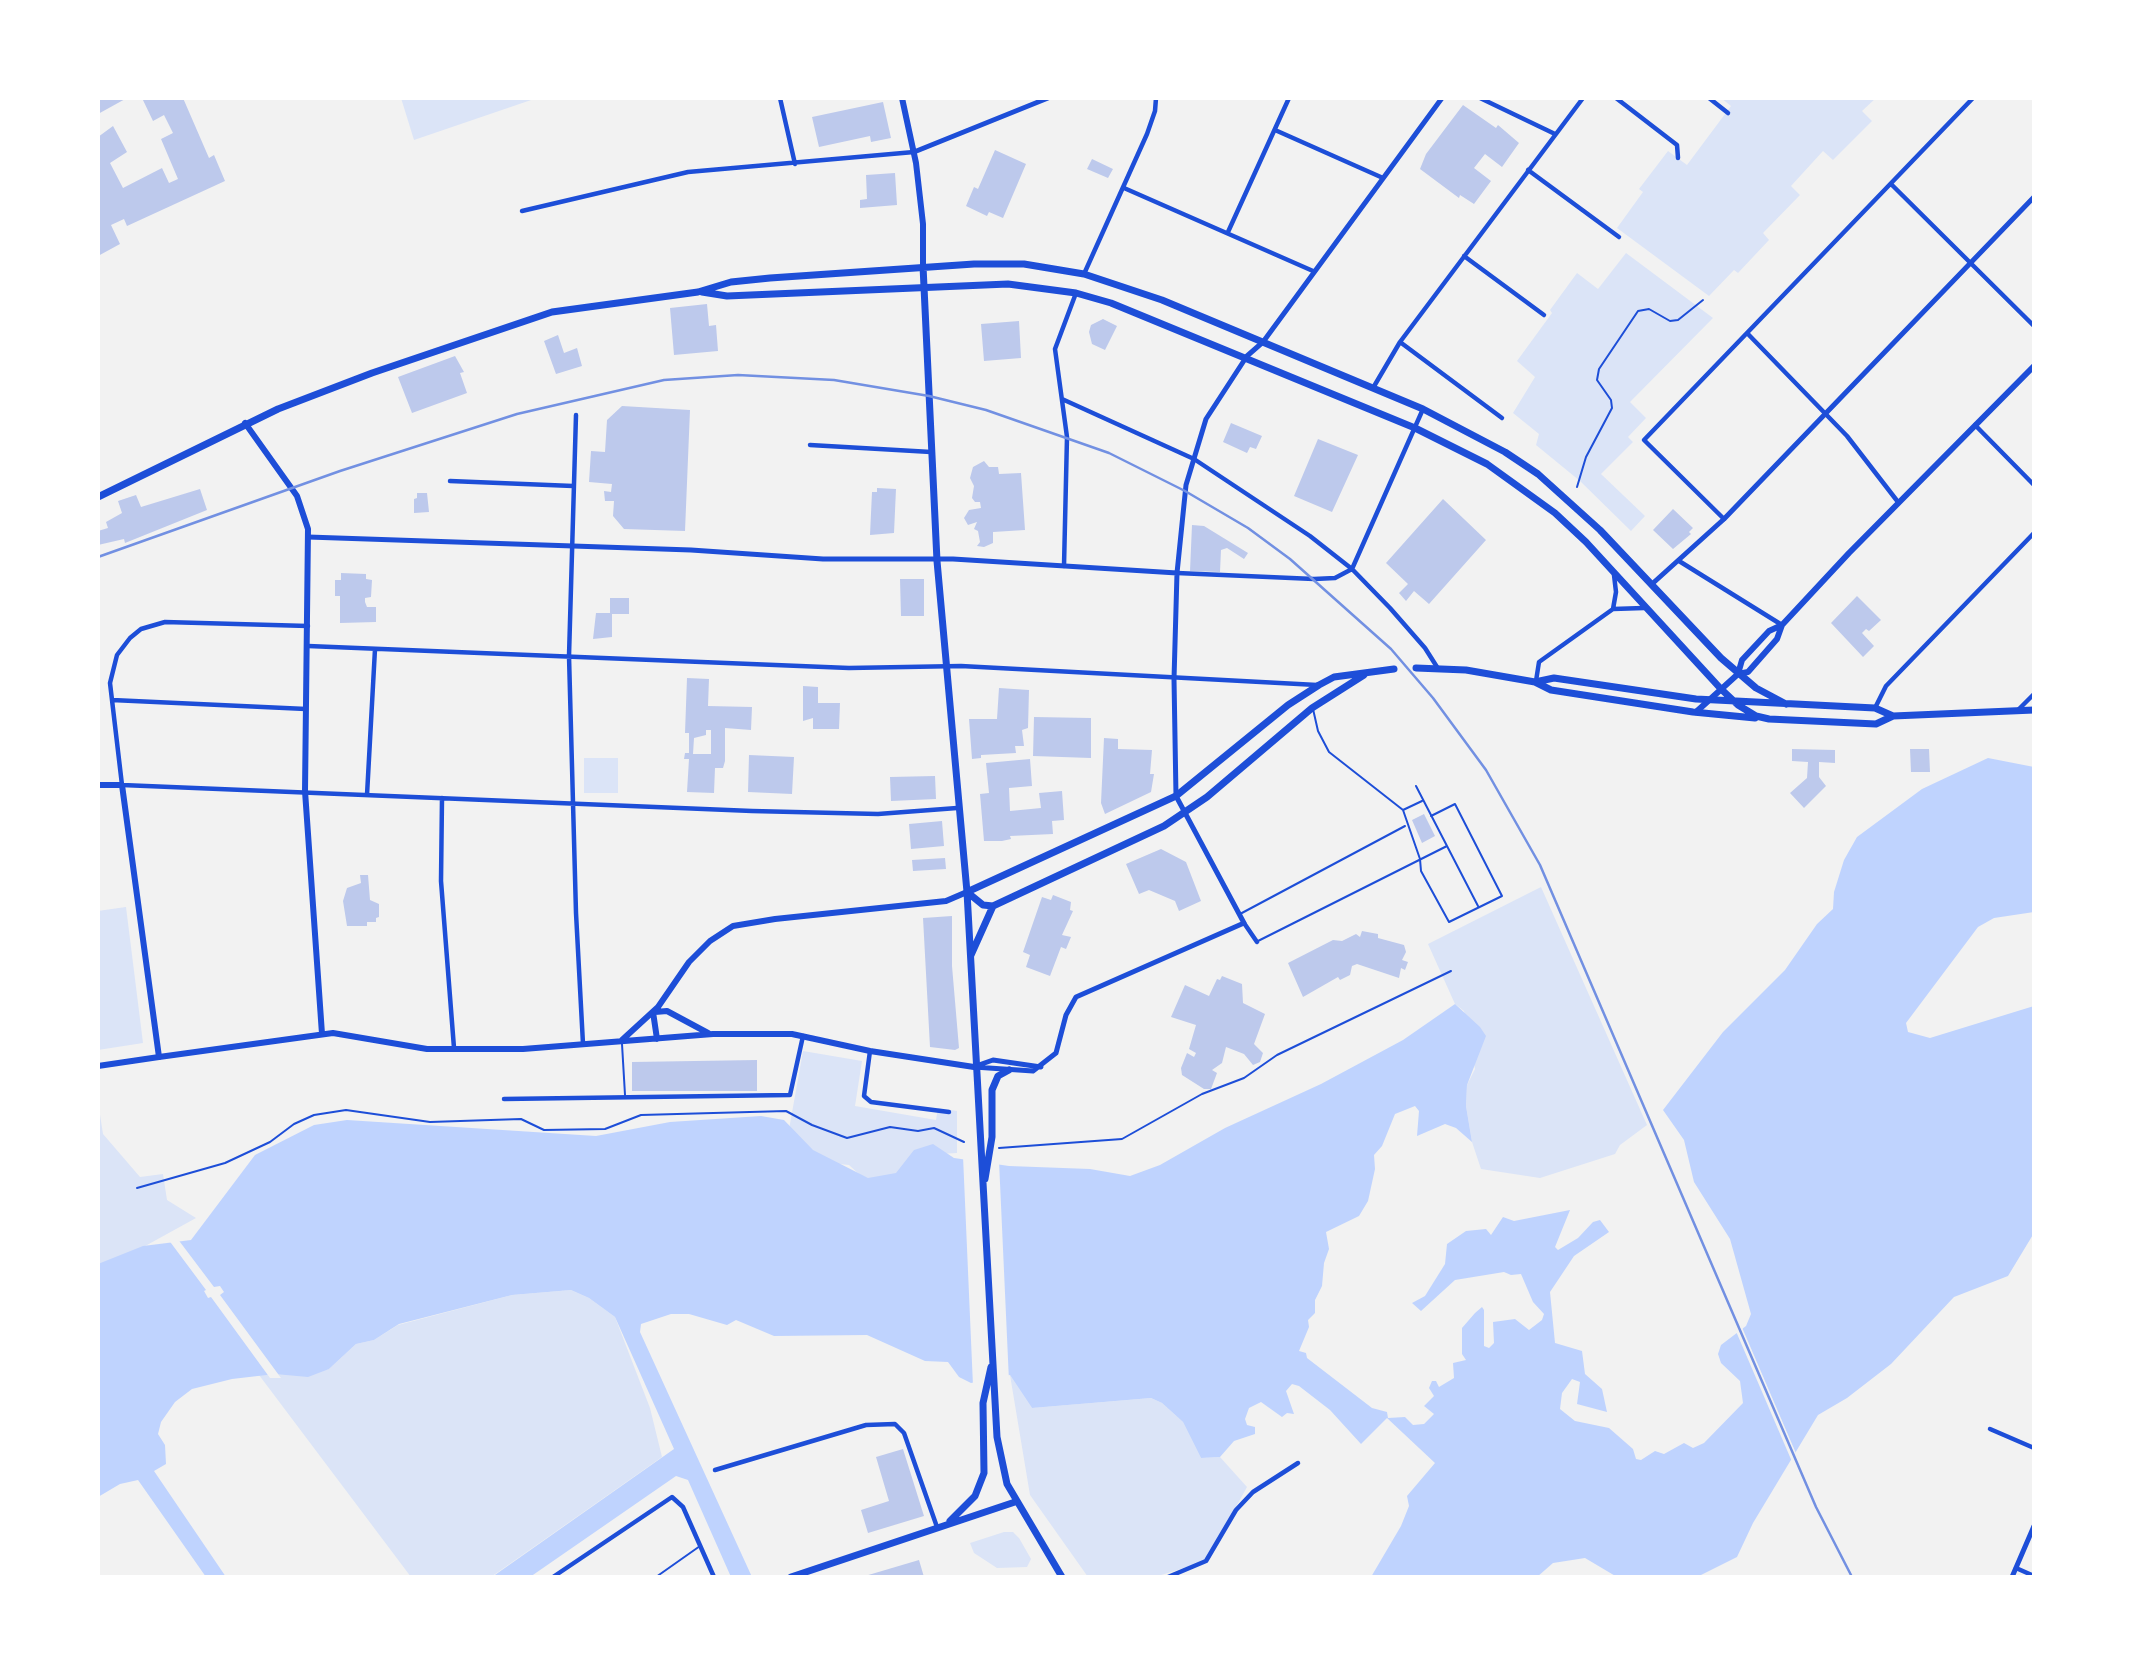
<!DOCTYPE html>
<html>
<head>
<meta charset="utf-8">
<style>
  body { margin:0 }
  #map { position:relative; width:2132px; height:1675px; overflow:hidden; background:#f2f2f2; font-family:"PT Sans Narrow",sans-serif }
  canvas { display:block }
  .frame { position:absolute; inset:0; border:100px solid #fff; pointer-events:none }
</style>
</head>
<body>
<div id="map">
<canvas width="2132" height="1675"></canvas>
<div class="frame"></div>
</div>
<script>
const ctx = document.querySelector('canvas').getContext('2d');
ctx.lineJoin = 'round';
function fill(path, color) { ctx.fillStyle = color; ctx.fill(path, 'evenodd'); }
const poly = rows => new Path2D(rows.map(r => 'M' + r).join(''));
function strokePath(path, color, width, dash) { ctx.strokeStyle = color; ctx.lineWidth = width; ctx.lineCap = dash ? 'butt' : 'round'; ctx.setLineDash(dash || []); ctx.stroke(path); }
fill(poly([
  [401,98,537,98,414,140],
  [1721,98,1876,98,1862,111,1872,121,1833,160,1823,151,1791,186,1800,195,1763,233,1769,240,1738,273,1734,270,1709,296,1617,228,1643,192,1639,189,1668,151,1687,165,1731,106],
  [1626,253,1713,318,1630,402,1646,418,1628,437,1633,442,1601,474,1645,516,1631,531,1580,481,1536,445,1539,434,1513,413,1535,377,1517,361,1552,313,1550,310,1577,273,1598,289],
  [584,758,618,758,618,793,584,793],
  [1541,887,1647,1125,1620,1145,1615,1154,1540,1178,1481,1169,1472,1142,1466,1106,1467,1085,1475,1069,1464,1011,1455,1004,1428,944],
  [126,907,143,1043,98,1050,98,911],
  [803,1051,862,1061,855,1106,936,1120,938,1108,957,1111,957,1153,940,1154,887,1186,860,1175,849,1165,829,1163,788,1135],
  [98,1102,103,1134,140,1177,163,1174,167,1200,196,1218,98,1272],
  [571,1290,589,1298,615,1317,650,1408,662,1457,491,1577,411,1577,259,1375,329,1369,356,1344,374,1340,398,1325,512,1295],
  [1010,1375,1032,1408,1151,1398,1162,1403,1183,1422,1201,1458,1220,1457,1247,1487,1206,1561,1155,1577,1088,1577,1030,1495],
  [1004,1532,1013,1532,1019,1538,1031,1559,1027,1567,997,1568,974,1553,970,1543]
]), '#dbe4f7');
fill(poly([
  [1988,758,2034,767,2034,912,1994,918,1978,927,1906,1023,1908,1032,1930,1038,2034,1006,2034,1233,2008,1276,1954,1297,1891,1364,1847,1398,1818,1415,1753,1523,1737,1557,1697,1577,1617,1577,1585,1558,1553,1563,1537,1577,1371,1577,1401,1526,1409,1506,1407,1496,1435,1463,1387,1418,1361,1444,1330,1410,1299,1386,1292,1384,1286,1391,1294,1414,1287,1413,1282,1417,1261,1402,1249,1408,1245,1419,1247,1425,1255,1427,1255,1434,1234,1441,1220,1457,1201,1458,1183,1422,1162,1403,1151,1398,1032,1408,1010,1375,971,1383,959,1377,948,1362,925,1361,867,1335,774,1336,736,1320,727,1325,689,1314,671,1314,641,1324,640,1332,752,1577,731,1577,688,1480,676,1476,530,1577,492,1577,674,1449,615,1317,589,1298,571,1290,512,1295,399,1324,374,1340,356,1344,329,1369,308,1377,275,1374,232,1379,192,1389,175,1402,161,1422,158,1434,165,1445,166,1464,154,1471,226,1577,206,1577,138,1480,120,1484,98,1497,98,1264,143,1246,191,1240,255,1155,314,1125,347,1120,596,1136,670,1122,761,1116,784,1120,813,1150,868,1178,896,1173,914,1150,933,1144,954,1158,1009,1166,1090,1169,1130,1176,1160,1165,1225,1128,1321,1084,1403,1040,1455,1004,1480,1027,1486,1036,1467,1085,1466,1106,1472,1142,1456,1128,1445,1124,1417,1136,1419,1111,1415,1106,1395,1114,1382,1146,1374,1155,1375,1169,1368,1201,1359,1216,1326,1232,1329,1249,1324,1263,1322,1286,1315,1300,1315,1313,1308,1320,1309,1327,1299,1351,1306,1353,1307,1358,1372,1408,1387,1412,1388,1418,1405,1417,1413,1425,1424,1424,1434,1414,1424,1406,1434,1396,1429,1388,1432,1381,1436,1381,1439,1387,1454,1378,1453,1363,1466,1360,1462,1354,1462,1328,1475,1313,1482,1307,1484,1310,1484,1346,1489,1348,1494,1343,1493,1322,1515,1319,1529,1330,1542,1320,1544,1314,1533,1302,1521,1274,1511,1275,1504,1272,1455,1280,1421,1311,1412,1303,1425,1296,1445,1264,1447,1244,1466,1231,1486,1229,1491,1235,1503,1217,1514,1221,1570,1210,1555,1247,1558,1250,1578,1238,1593,1222,1600,1220,1609,1232,1574,1256,1550,1292,1555,1343,1582,1351,1585,1374,1602,1389,1607,1412,1577,1404,1580,1382,1572,1379,1562,1393,1560,1409,1575,1421,1609,1428,1633,1449,1636,1459,1641,1460,1655,1451,1664,1454,1684,1443,1693,1448,1704,1443,1743,1403,1740,1381,1721,1363,1718,1354,1721,1345,1746,1326,1751,1314,1730,1239,1694,1182,1684,1140,1663,1110,1723,1032,1785,970,1817,924,1833,909,1834,892,1844,860,1857,837,1922,789]
]), '#bfd3fe');
fill(poly([
  [963,1156,999,1161,1009,1381,973,1386],
  [177,1238,214,1287,220,1286,224,1292,220,1295,281,1378,270,1378,211,1297,208,1298,204,1291,206,1290,168,1239],
  [1741,1325,1798,1458,1793,1464,1735,1329]
]), '#f2f2f2');
fill(poly([
  [98,98,127,98,98,114],
  [142,98,183,98,209,158,214,155,225,181,127,226,124,219,111,225,120,244,98,256,98,137,113,126,127,152,110,163,123,188,162,168,169,183,178,179,161,139,173,133,164,115,153,121],
  [883,102,891,138,871,142,870,136,819,147,812,117],
  [1463,105,1496,128,1498,125,1519,143,1502,167,1485,154,1474,168,1491,181,1474,204,1460,195,1459,198,1420,169,1426,154],
  [995,150,1026,164,1003,218,989,212,987,216,966,206,974,187,978,189],
  [1092,159,1113,169,1108,178,1087,169],
  [895,173,897,205,860,208,860,200,867,199,866,175],
  [707,304,709,326,716,325,718,351,674,355,670,308],
  [1103,319,1117,326,1105,350,1092,344,1089,332,1091,325],
  [1019,321,1021,358,984,361,981,324],
  [558,335,564,353,577,348,582,366,556,374,544,341],
  [455,356,464,372,460,373,467,393,412,413,398,377],
  [622,406,690,410,685,531,624,529,613,516,614,501,605,501,604,491,611,492,612,484,589,482,591,451,605,452,607,420],
  [1231,423,1262,436,1256,449,1250,447,1247,453,1223,442],
  [1318,439,1358,455,1332,512,1294,496],
  [984,461,989,467,998,467,999,474,1021,473,1025,530,993,532,993,543,984,547,977,546,980,542,978,531,974,529,977,522,968,525,964,518,969,510,981,508,980,502,975,502,972,498,974,486,970,478,973,467],
  [877,488,896,489,894,533,870,535,872,492,877,492],
  [200,489,207,510,125,543,124,539,98,545,98,531,108,528,106,522,122,513,118,501,136,495,141,507],
  [417,493,427,493,429,512,414,513,414,499,417,498],
  [1443,499,1486,540,1429,604,1414,591,1406,601,1399,593,1408,584,1386,563],
  [1673,509,1693,528,1689,532,1691,534,1673,549,1653,530],
  [1192,525,1204,526,1248,553,1244,559,1227,548,1221,550,1220,572,1190,571],
  [341,573,366,574,366,579,372,580,371,597,365,598,365,602,367,607,376,607,376,622,340,623,340,596,335,596,335,580,341,580],
  [900,579,924,579,924,616,901,616],
  [1857,596,1881,620,1869,631,1866,629,1862,633,1874,646,1863,657,1831,623],
  [610,598,629,598,629,614,612,614,612,637,593,639,596,613,610,613],
  [687,678,709,679,708,706,752,707,751,730,725,728,725,761,723,768,715,768,714,793,687,792,689,759,684,759,685,753,689,753,689,733,685,733],
  [706,730,711,730,711,754,693,754,694,738,706,735],
  [803,686,818,687,818,703,840,703,839,729,813,729,813,718,803,721],
  [999,688,1029,690,1028,728,1022,730,1024,746,1015,746,1016,753,981,755,981,758,972,759,969,719,997,719],
  [1034,717,1091,718,1091,758,1033,756],
  [1104,738,1118,739,1118,749,1152,750,1150,774,1154,774,1151,792,1105,814,1101,803],
  [1792,749,1835,750,1835,763,1819,762,1819,777,1826,786,1804,808,1790,793,1807,778,1808,762,1792,761],
  [1910,749,1929,749,1930,772,1911,772],
  [749,755,794,757,792,794,748,792],
  [1030,759,1032,786,1009,788,1010,811,1041,808,1039,793,1062,791,1064,820,1052,821,1053,834,1010,836,1011,839,1002,841,984,841,980,794,989,793,986,763],
  [935,776,936,799,891,801,890,777],
  [1424,814,1435,836,1422,843,1412,820],
  [942,821,944,846,911,849,909,824],
  [1161,849,1186,862,1201,901,1179,911,1175,901,1149,890,1139,894,1126,864],
  [945,858,946,869,913,871,912,860],
  [360,875,368,875,370,900,379,904,379,917,376,918,376,922,367,922,367,926,347,926,343,901,347,888,361,883],
  [1053,895,1071,902,1070,910,1073,911,1062,935,1071,937,1066,949,1061,947,1050,976,1026,967,1030,955,1023,952,1042,897,1051,900],
  [952,916,952,966,959,1048,955,1050,930,1047,923,918],
  [1362,931,1378,934,1378,938,1404,945,1406,952,1402,960,1408,962,1405,970,1401,968,1399,978,1357,964,1352,966,1350,975,1340,980,1338,977,1303,997,1288,963,1333,940,1342,941,1356,934,1360,937],
  [1222,976,1242,984,1243,1003,1265,1014,1254,1044,1263,1053,1260,1062,1253,1065,1244,1054,1226,1047,1222,1063,1212,1070,1217,1073,1211,1089,1204,1089,1182,1075,1181,1068,1187,1053,1194,1057,1196,1053,1189,1049,1196,1025,1171,1017,1185,985,1209,996,1217,979,1220,980],
  [757,1060,757,1091,632,1091,632,1062],
  [903,1449,924,1516,868,1533,861,1510,889,1501,876,1457],
  [919,1560,924,1577,865,1577,865,1576]
]), '#bdc9ec');
strokePath(poly([
  [1577,487,1586,457,1612,408,1611,400,1597,380,1599,369,1638,311,1649,309,1670,321,1678,320,1703,300],
  [999,1148,1122,1139,1202,1094,1244,1078,1277,1055,1451,971],
  [137,1188,225,1163,270,1142,294,1124,314,1115,346,1110,430,1122,521,1119,544,1130,605,1129,641,1115,786,1111,812,1125,847,1138,890,1127,918,1131,934,1128,964,1142]
]), '#1d4ed8', 2);
strokePath(poly([
  [1313,709,1318,731,1329,752,1403,810,1420,859,1421,871,1449,922,1502,896,1455,804,1431,816],
  [1416,786,1478,906],
  [1403,810,1422,801],
  [1240,914,1405,826],
  [1258,941,1447,846],
  [622,1044,625,1095],
  [656,1577,700,1546]
]), '#1d4ed8', 2);
strokePath(poly([
  [780,98,795,164],
  [1480,98,1555,134],
  [1616,98,1677,145,1678,158],
  [1709,98,1728,113],
  [1275,130,1383,178],
  [1528,170,1619,237],
  [1891,184,2034,326],
  [1124,188,1313,271],
  [522,211,688,172,914,152],
  [1228,232,1289,98],
  [1464,256,1544,315],
  [1084,274,1147,134,1155,111,1156,98],
  [1747,333,1847,436,1898,502],
  [1400,342,1502,418],
  [1373,388,1400,342,1583,98],
  [1062,399,1194,459,1310,536,1352,569,1390,608,1425,648,1437,667],
  [576,415,569,656,576,913,583,1044],
  [1975,425,2034,485],
  [810,445,931,452],
  [450,481,573,486],
  [1724,519,1644,440,1973,98],
  [1679,561,1782,625],
  [1064,566,1067,437,1055,349,1076,293],
  [1177,573,1314,579,1335,578,1352,569,1423,409],
  [1613,609,1616,592,1614,575],
  [308,626,165,622,141,629,130,638,117,655,110,683,122,785,752,811,878,814,957,808],
  [308,646,849,668,961,666,1317,685],
  [1536,681,1539,662,1613,609,1644,608],
  [112,700,306,709],
  [1875,708,1886,686,2034,533],
  [2017,711,2034,694],
  [367,795,375,649],
  [442,798,441,881,454,1048],
  [1244,923,1257,942],
  [870,1051,864,1096,871,1102,949,1112],
  [504,1099,790,1095,803,1036],
  [1990,1429,2034,1448],
  [715,1470,866,1425,895,1424,904,1433,937,1527],
  [2016,1568,2034,1576],
  [553,1577,672,1497,683,1507,714,1577],
  [1168,1577,1206,1561,1236,1510,1253,1492,1298,1463]
]), '#1d4ed8', 4.5);
strokePath(poly([
  [914,152,1048,98],
  [308,537,691,550,823,559,953,559,1177,573],
  [1652,584,1724,519,2034,197],
  [976,1066,993,1060,1041,1067],
  [974,1067,1033,1071,1056,1053,1066,1015,1076,997,1244,923,1176,796,1174,679,1177,573,1186,485,1206,419,1247,356,1263,342,1442,98],
  [2012,1577,2034,1526]
]), '#1d4ed8', 5);
strokePath(poly([
  [902,98,916,163,923,224,923,266],
  [245,423,297,496,308,529,305,791,322,1034],
  [1738,674,1742,660,1769,631,1782,625],
  [1696,712,1738,674,1748,672,1777,639,1782,625,1849,553,2034,366],
  [653,1012,657,1039],
  [655,1012,667,1011,708,1033],
  [622,1040,658,1007,689,962,710,941,733,926,775,919,946,901,967,892],
  [159,1057,333,1033,427,1049,523,1049,713,1034,792,1034,870,1051,974,1067]
]), '#1d4ed8', 6);
strokePath(poly([
  [98,785,122,785,159,1057,98,1066]
]), '#1d4ed8', 6);
strokePath(poly([
  [923,266,937,561,967,892,997,1437,1007,1484,1062,1577],
  [702,292,727,296,1008,284,1076,293,1111,303,1415,428,1487,464,1555,513,1586,542,1721,689,1738,705,1756,716,1769,719,1876,724,1893,716,2034,710],
  [98,497,278,409,372,373,552,312,698,292,731,282,770,278,974,264,1024,264,1084,274,1162,300,1423,409,1505,452,1538,474,1600,530,1721,658,1756,688,1786,704],
  [1416,668,1466,670,1535,682,1551,690,1693,712,1755,718],
  [1535,682,1554,678,1696,699,1875,708,1893,716],
  [967,892,1176,796,1288,705,1319,685,1334,677,1394,669],
  [967,892,983,905,993,906,1164,826,1207,797,1312,708,1364,675],
  [971,955,993,906],
  [985,1179,992,1137,992,1090,998,1076,1009,1070],
  [950,1521,975,1496,984,1473,983,1403,991,1367],
  [791,1577,1015,1502]
]), '#1d4ed8', 7);
strokePath(poly([
  [98,557,340,471,517,414,664,380,738,375,834,380,929,396,986,410,1109,453,1185,491,1248,528,1290,559,1391,649,1433,698,1486,770,1540,865,1816,1507,1852,1577]
]), '#7290e2', 2.5);
</script>
</body>
</html>
